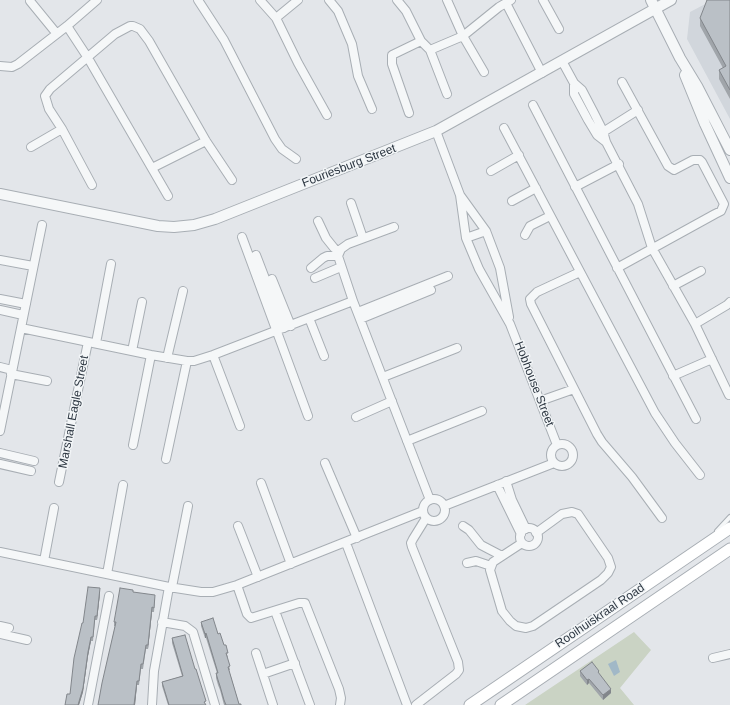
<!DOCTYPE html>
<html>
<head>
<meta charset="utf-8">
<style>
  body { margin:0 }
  canvas { display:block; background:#e3e6ea }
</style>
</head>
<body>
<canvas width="730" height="705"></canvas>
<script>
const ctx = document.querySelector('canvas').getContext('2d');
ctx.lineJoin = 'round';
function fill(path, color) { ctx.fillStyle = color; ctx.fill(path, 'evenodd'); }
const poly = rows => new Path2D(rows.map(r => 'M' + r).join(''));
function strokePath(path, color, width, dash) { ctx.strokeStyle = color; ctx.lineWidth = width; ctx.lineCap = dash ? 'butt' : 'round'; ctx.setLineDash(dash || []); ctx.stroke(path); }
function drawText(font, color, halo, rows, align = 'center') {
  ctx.font = font + ' Helvetica,sans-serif'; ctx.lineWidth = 3; ctx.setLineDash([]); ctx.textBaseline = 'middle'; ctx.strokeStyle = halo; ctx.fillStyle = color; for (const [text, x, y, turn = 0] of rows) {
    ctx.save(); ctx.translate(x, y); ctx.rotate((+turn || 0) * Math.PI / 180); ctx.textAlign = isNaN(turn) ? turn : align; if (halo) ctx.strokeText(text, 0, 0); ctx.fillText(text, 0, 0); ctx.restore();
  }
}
fill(poly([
  [713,0,730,0,730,119,687,39,690,12]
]), '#d1d6dc');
fill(poly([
  [634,632,651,650,620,688,634,705,525,705]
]), '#cad3c4');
fill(poly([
  [616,660,620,672,614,676,608,664]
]), '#a1b8c7');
const service = poly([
  [717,531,730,517]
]);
const minor = poly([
  [198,0,224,40,275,139,282,149,296,159],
  [260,0,276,18,298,63,327,115],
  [329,0,338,11,352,44,358,76,372,109],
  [397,0,406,11,421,41],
  [447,0,463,36,484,72],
  [543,0,559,29],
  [30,1,57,34],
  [506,3,542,73],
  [276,18,298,0],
  [67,26,88,58,168,196],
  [430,50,447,94],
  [562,61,574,83,582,90,594,113,603,131,606,142,638,204,652,248,695,324,729,395],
  [0,66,12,67,18,64,67,26,97,0],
  [574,83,574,94,588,120,597,135,606,142],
  [533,105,696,419],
  [409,113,392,64,392,55,421,41,430,50,463,36,499,7,511,0],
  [504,128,655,413,675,443,700,475],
  [436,131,460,195,466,238,479,269,510,324,557,445],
  [600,134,638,110],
  [31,147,62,129],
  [152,168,206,141],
  [491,171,519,155],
  [92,185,62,129,49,109,45,96,50,89,115,34,130,26,133,26,140,29,149,41,206,141,232,180],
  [575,187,619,164],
  [460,195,486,231,500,268,509,317],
  [512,201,536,188],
  [351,203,363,238],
  [318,221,326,238,334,248,339,252],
  [394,227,348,244,341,249,338,256,353,301,430,500],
  [525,235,530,226,550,216],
  [242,237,308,416],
  [466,238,486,231],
  [256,255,284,328],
  [0,260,33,266],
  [311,268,323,258,327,256,338,256],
  [617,268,715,214,721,211,724,204,702,162,700,160,693,160,674,170,668,166,622,82],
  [580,272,537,292,530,299,531,304,597,434,602,442,632,477,662,518],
  [315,278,341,267],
  [272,279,291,326],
  [673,286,701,271],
  [0,299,26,304],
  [0,310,23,315],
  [358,312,448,276],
  [309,318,324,356],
  [360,319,431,290],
  [695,324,727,305,730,302],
  [21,328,151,355,187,361,194,361,213,355,353,301],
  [96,343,111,264],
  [132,351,142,302],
  [213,355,240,426],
  [167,358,183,291],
  [0,367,12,370],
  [11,374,47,381],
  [673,376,712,359],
  [383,377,457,348],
  [540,401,574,389],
  [356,417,392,401],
  [0,431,42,225],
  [407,441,482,411],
  '551 455a11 11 0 1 1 22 0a11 11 0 1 1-22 0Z',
  [133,445,151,355],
  [0,453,34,461],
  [166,459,187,361],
  [325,463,357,538],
  [0,464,31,471],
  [506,481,512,500,526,529],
  [59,482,88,342],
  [261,483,291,564],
  [497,485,521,534],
  '423 510a11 11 0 1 1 22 0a11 11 0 1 1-22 0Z',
  [444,506,554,463],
  [238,526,258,577],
  [463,526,469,530,481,545,502,556],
  '520 537a9 9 0 1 1 18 0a9 9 0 1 1-18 0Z',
  [346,543,407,705],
  [522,543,493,562,490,570,502,611,510,621,516,626,526,628,533,626,601,580,608,573,611,567,608,558,578,514,572,512,562,514,536,533],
  [0,552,169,587,201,592,213,592,237,585,423,511],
  [44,561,54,508],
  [467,563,476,561,491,566],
  [107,574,123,485],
  [237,585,247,614,251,618,299,603,305,603,339,689,341,698,340,705],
  [172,587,188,506],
  [275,611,310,705],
  [162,622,185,626,193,632,215,705],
  [0,626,9,628],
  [0,634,27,640],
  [256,653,273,705],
  [713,658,730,654],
  [263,674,295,663],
  [88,705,109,596],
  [152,705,154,671,169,587],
  [416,705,456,674,459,670,458,662,412,547,411,543,413,539,426,518]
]);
const tertiary = poly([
  [651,0,680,58,697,86,730,150],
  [685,75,705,124,730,178],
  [0,194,158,226,174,227,194,225,215,219,436,131,671,0]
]);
const secondary = poly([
  [470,705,730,528],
  [501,705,730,549]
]);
strokePath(service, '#a8aeb4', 6);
strokePath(minor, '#a8aeb4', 10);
strokePath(tertiary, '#a8aeb4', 12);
strokePath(secondary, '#a8aeb4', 13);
strokePath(service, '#f5f7f8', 4);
strokePath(minor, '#f5f7f8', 8);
strokePath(tertiary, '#f5f7f8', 10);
strokePath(secondary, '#fff', 11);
fill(poly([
  [730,0,730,99,719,79,719,70,723,68,700,26,700,18],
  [133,592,155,599,154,612,152,612,148,649,146,649,143,669,141,669,139,685,137,685,135,705,98,705,115,626,114,626,114,622],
  [100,593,97,620,95,620,93,641,91,641,88,656,83,692,79,705,65,705,70,694,83,623],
  [201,622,218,634,228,657,227,657,230,670,229,670,239,704,241,705,224,705,220,690,218,685,216,678,216,673,217,673,206,638,205,638,201,626],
  [172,638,206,705,168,705,162,686,162,682,182,676,172,643],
  [580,671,599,674,611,693,603,700,589,683,587,685,580,676]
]), '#a0a5aa');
fill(poly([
  [100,588,100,593,97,620,97,616],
  [152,607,152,612,148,649,148,645],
  [206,633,206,638,205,638,205,634],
  [91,637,91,641,88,656,83,692,79,705,78,705,88,652],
  [589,679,589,683,587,685,587,680],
  [137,681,137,685,135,705,134,705],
  [611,689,611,693,603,700,603,695]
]), '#82868b');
const building = poly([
  [707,0,730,0,730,90,719,70,726,66,700,18,707,0],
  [88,587,100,588,97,616,95,616,93,637,91,637,88,652,83,688,78,705,65,705,67,694,70,694,74,658,82,623,83,623,88,587],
  [120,588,133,590,133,592,155,595,154,608,152,607,148,645,146,645,143,664,141,664,139,681,137,681,134,705,98,705,102,683,116,622,114,622,120,588],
  [213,618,218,634,220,633,224,645,226,645,228,653,226,653,230,666,228,667,239,704,241,704,241,705,226,705,224,700,220,686,218,680,216,673,218,673,206,633,205,634,201,622,213,618],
  [185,635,195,669,196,669,206,701,204,702,206,705,169,705,162,682,183,676,172,638,185,635],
  [592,662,599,671,598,672,611,689,603,695,589,679,587,680,580,671,592,662]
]);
fill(building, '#bac0c6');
strokePath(building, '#82868b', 1);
drawText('12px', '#2c3641', '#f2f5f7', [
  ["Fouriesburg Street",349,166,-21],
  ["Hobhouse Street",534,384,69],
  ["Marshall Eagle Street",74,412,-79],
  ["Rooihuiskraal Road",600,616,-34]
]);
</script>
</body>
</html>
